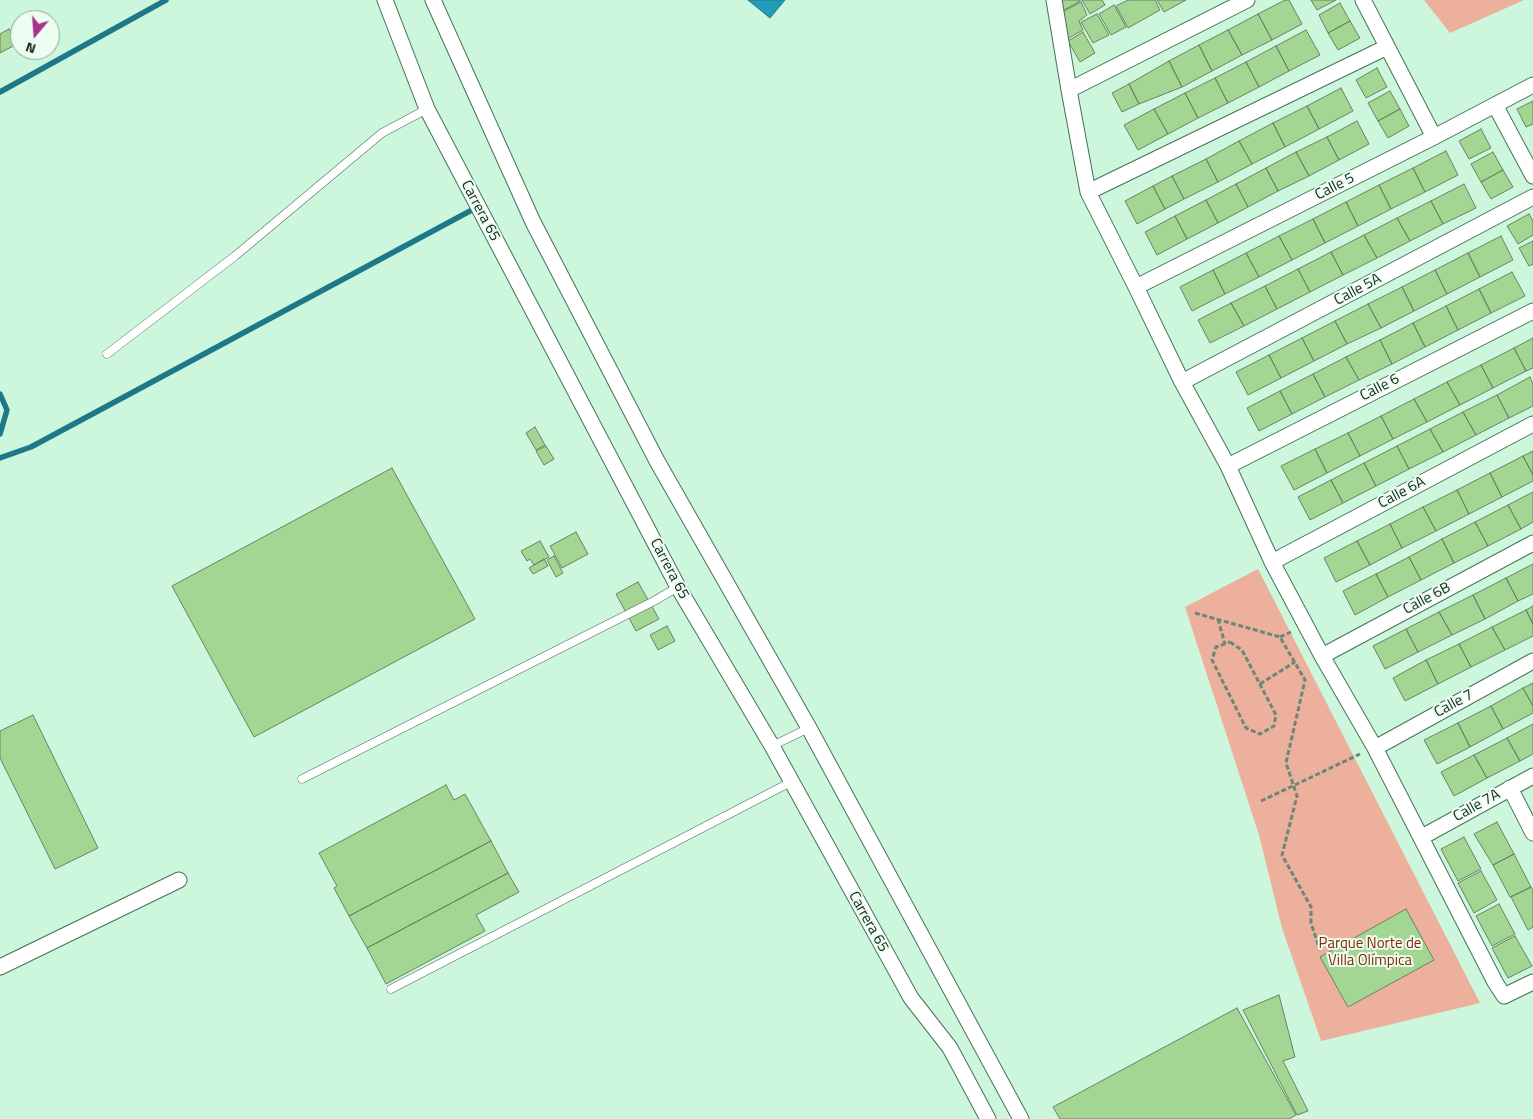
<!DOCTYPE html>
<html>
<head>
<meta charset="utf-8">
<style>
  body { margin:0 }
  #map { position:relative; width:1533px; height:1119px; overflow:hidden; background:#ccf7dc; font-family:"Titillium Web",sans-serif }
  canvas { display:block }
  .north { position:absolute; left:10px; top:10px; width:50px; height:50px; box-sizing:border-box; background:#ecfdf2; border:1px solid #96a69c; border-radius:50%; rotate:198deg; font-size:14px; font-weight:700; line-height:20px; text-align:center; color:#14241b }
  .north::after { content:''; display:block; margin:auto; width:18px; height:22px; background:#a5328c; clip-path:polygon(50% 0,100% 100%,50% 72%,0 100%) }
</style>
</head>
<body>
<div id="map">
<canvas width="1533" height="1119"></canvas>
<div class="north">N</div>
</div>
<script>
const ctx = document.querySelector('canvas').getContext('2d');
ctx.lineJoin = 'round';
function fill(path, color) { ctx.fillStyle = color; ctx.fill(path, 'evenodd'); }
const poly = rows => new Path2D(rows.map(r => 'M' + r).join(''));
function strokePath(path, color, width, dash) { ctx.strokeStyle = color; ctx.lineWidth = width; ctx.lineCap = dash ? 'butt' : 'round'; ctx.setLineDash(dash || []); ctx.stroke(path); }
function drawText(font, color, halo, rows, align = 'center') {
  ctx.font = font + ' "Titillium Web",sans-serif'; ctx.lineWidth = 4; ctx.setLineDash([]); ctx.textBaseline = 'middle'; ctx.strokeStyle = halo; ctx.fillStyle = color; for (const [text, x, y, turn = 0] of rows) {
    ctx.save(); ctx.translate(x, y); ctx.rotate((+turn || 0) * Math.PI / 180); ctx.textAlign = isNaN(turn) ? turn : align; if (halo) ctx.strokeText(text, 0, 0); ctx.fillText(text, 0, 0); ctx.restore();
  }
}
fill(poly([
  [1424,0,1524,0,1450,33],
  [1258,569,1480,1003,1321,1041,1282,928,1259,835,1185,607]
]), '#ecb09d');
const water = poly([
  [748,0,785,0,770,18,748,0]
]);
fill(water, '#249cb8');
strokePath(water, '#1f7889', 1);
strokePath(poly([
  [0,92,166,0],
  [0,394,7,410,0,434],
  [0,458,31,447,470,211]
]), '#1f7889', 5.5);
const building = poly([
  [1060,0,1080,0,1080,1,1064,10,1060,0],
  [1082,0,1102,0,1105,5,1090,14,1082,0],
  [1128,0,1155,0,1160,10,1128,28,1116,6,1128,0],
  [1157,0,1186,0,1164,12,1157,0],
  [1285,0,1289,0,1302,24,1272,40,1258,14,1285,0],
  [1311,0,1336,0,1317,10,1311,0],
  [1081,2,1087,15,1079,21,1083,30,1065,40,1062,12,1081,2],
  [1340,3,1350,21,1328,33,1319,15,1340,3],
  [1114,5,1126,27,1111,35,1099,14,1114,5],
  [1097,14,1109,35,1093,43,1081,22,1097,14],
  [1258,14,1272,40,1242,55,1228,30,1258,14],
  [1350,21,1360,38,1338,50,1328,33,1350,21],
  [9,29,17,44,0,53,0,34,9,29],
  [1228,30,1242,55,1212,71,1199,45,1228,30],
  [1306,30,1320,55,1289,71,1276,46,1306,30],
  [1083,32,1095,53,1080,62,1068,41,1083,32],
  [1199,45,1212,71,1182,87,1169,61,1199,45],
  [1276,46,1289,71,1259,87,1246,62,1276,46],
  [1169,61,1182,87,1139,104,1129,84,1169,61],
  [1246,62,1259,87,1228,103,1215,78,1246,62],
  [1377,68,1387,87,1366,98,1356,80,1377,68],
  [1215,78,1228,103,1198,118,1185,93,1215,78],
  [1129,84,1139,104,1122,112,1112,93,1129,84],
  [1341,88,1353,111,1319,129,1307,106,1341,88],
  [1390,91,1400,109,1378,121,1368,103,1390,91],
  [1185,93,1198,118,1168,134,1154,109,1185,93],
  [1533,101,1533,124,1526,127,1517,109,1533,101],
  [1307,106,1319,129,1285,147,1273,123,1307,106],
  [1154,109,1168,134,1138,150,1124,125,1154,109],
  [1400,109,1409,126,1388,138,1378,121,1400,109],
  [1357,121,1369,144,1339,160,1327,137,1357,121],
  [1273,123,1285,147,1252,164,1239,141,1273,123],
  [1481,129,1491,148,1469,159,1459,141,1481,129],
  [1327,137,1339,160,1309,176,1296,152,1327,137],
  [1239,141,1252,164,1218,182,1206,159,1239,141],
  [1446,151,1458,175,1425,192,1413,168,1446,151],
  [1296,152,1309,176,1278,191,1266,168,1296,152],
  [1493,152,1503,170,1481,182,1471,164,1493,152],
  [1206,159,1218,182,1184,199,1172,176,1206,159],
  [1266,168,1278,191,1248,207,1236,184,1266,168],
  [1413,168,1425,192,1391,209,1379,185,1413,168],
  [1503,170,1513,187,1491,199,1481,182,1503,170],
  [1172,176,1184,199,1165,209,1153,186,1172,176],
  [1236,184,1248,207,1218,223,1206,200,1236,184],
  [1464,184,1476,208,1443,224,1431,201,1464,184],
  [1379,185,1391,209,1358,226,1346,202,1379,185],
  [1153,186,1165,209,1137,224,1125,201,1153,186],
  [1206,200,1218,223,1187,239,1175,216,1206,200],
  [1431,201,1443,224,1410,241,1397,218,1431,201],
  [1346,202,1358,226,1325,243,1313,219,1346,202],
  [1529,214,1533,221,1533,235,1518,244,1507,226,1529,214],
  [1175,216,1187,239,1157,255,1145,232,1175,216],
  [1397,218,1410,241,1377,258,1364,235,1397,218],
  [1313,219,1325,243,1292,260,1279,236,1313,219],
  [1364,235,1377,258,1343,275,1331,252,1364,235],
  [1279,236,1292,260,1259,277,1246,253,1279,236],
  [1501,236,1513,260,1480,277,1468,253,1501,236],
  [1533,241,1533,264,1529,266,1519,248,1533,241],
  [1331,252,1343,275,1310,292,1298,269,1331,252],
  [1246,253,1259,277,1225,294,1213,270,1246,253],
  [1468,253,1480,277,1447,294,1435,270,1468,253],
  [1298,269,1310,292,1277,309,1265,286,1298,269],
  [1213,270,1225,294,1192,311,1180,287,1213,270],
  [1435,270,1447,294,1414,311,1402,287,1435,270],
  [1512,272,1525,296,1491,313,1479,289,1512,272],
  [1265,286,1277,309,1244,326,1231,303,1265,286],
  [1402,287,1414,311,1381,328,1368,304,1402,287],
  [1479,289,1491,313,1458,330,1446,306,1479,289],
  [1231,303,1244,326,1210,343,1198,320,1231,303],
  [1368,304,1381,328,1347,344,1335,321,1368,304],
  [1446,306,1458,330,1425,347,1413,323,1446,306],
  [1335,321,1347,344,1314,361,1302,338,1335,321],
  [1413,323,1425,347,1392,364,1380,340,1413,323],
  [1302,338,1314,361,1281,378,1269,355,1302,338],
  [1533,338,1533,368,1526,371,1514,348,1533,338],
  [1380,340,1392,364,1359,380,1346,357,1380,340],
  [1514,348,1526,371,1493,388,1481,365,1514,348],
  [1269,355,1281,378,1248,395,1236,372,1269,355],
  [1346,357,1359,380,1325,397,1313,374,1346,357],
  [1481,365,1493,388,1460,405,1447,382,1481,365],
  [1313,374,1325,397,1292,414,1280,391,1313,374],
  [1530,377,1533,384,1533,406,1509,418,1497,395,1530,377],
  [1447,382,1460,405,1427,422,1414,399,1447,382],
  [1280,391,1292,414,1259,431,1247,408,1280,391],
  [1497,395,1509,418,1476,435,1463,412,1497,395],
  [1414,399,1427,422,1393,439,1381,416,1414,399],
  [1463,412,1476,435,1443,452,1430,429,1463,412],
  [1381,416,1393,439,1360,456,1348,433,1381,416],
  [535,427,545,445,536,450,526,433,535,427],
  [1430,429,1443,452,1409,469,1397,446,1430,429],
  [1348,433,1360,456,1327,473,1315,449,1348,433],
  [546,446,554,459,544,465,536,451,546,446],
  [1397,446,1409,469,1376,486,1364,463,1397,446],
  [1315,449,1327,473,1294,490,1281,466,1315,449],
  [1533,451,1533,475,1523,456,1533,451],
  [1523,456,1533,475,1533,481,1502,497,1490,473,1523,456],
  [1364,463,1376,486,1343,503,1331,480,1364,463],
  [392,468,475,619,254,737,172,586,392,468],
  [1490,473,1502,497,1469,514,1457,490,1490,473],
  [1331,480,1343,503,1310,520,1298,497,1331,480],
  [1457,490,1469,514,1436,531,1423,507,1457,490],
  [1533,492,1533,522,1521,529,1508,505,1533,492],
  [1508,505,1521,529,1488,546,1475,522,1508,505],
  [1423,507,1436,531,1402,548,1390,524,1423,507],
  [1475,522,1488,546,1454,563,1442,539,1475,522],
  [1390,524,1402,548,1370,565,1357,541,1390,524],
  [576,532,588,554,562,568,550,546,576,532],
  [1442,539,1454,563,1421,580,1409,557,1442,539],
  [540,541,549,557,534,565,530,559,527,561,521,551,540,541],
  [1357,541,1370,565,1336,582,1324,558,1357,541],
  [554,556,563,573,556,577,547,560,554,556],
  [1409,557,1421,580,1388,597,1376,574,1409,557],
  [544,559,548,566,533,574,529,568,544,559],
  [1533,564,1533,594,1518,601,1506,578,1533,564],
  [1376,574,1388,597,1355,615,1343,591,1376,574],
  [1506,578,1518,601,1485,619,1473,595,1506,578],
  [638,582,659,619,636,631,616,594,638,582],
  [1473,595,1485,619,1452,635,1439,612,1473,595],
  [1533,606,1533,624,1526,610,1533,606],
  [1526,610,1533,624,1533,636,1505,650,1492,627,1526,610],
  [1439,612,1452,635,1418,652,1406,629,1439,612],
  [667,626,675,641,658,650,650,635,667,626],
  [1492,627,1505,650,1471,667,1459,644,1492,627],
  [1406,629,1418,652,1385,669,1373,646,1406,629],
  [1459,644,1471,667,1438,684,1426,660,1459,644],
  [1426,660,1438,684,1405,701,1393,678,1426,660],
  [1533,683,1533,706,1523,688,1533,683],
  [1523,688,1533,706,1533,713,1503,729,1491,706,1523,688],
  [1491,706,1503,729,1470,747,1458,723,1491,706],
  [33,715,98,848,55,869,0,758,0,731,33,715],
  [1458,723,1470,747,1437,764,1424,740,1458,723],
  [1533,724,1533,754,1520,761,1507,738,1533,724],
  [1507,738,1520,761,1487,778,1474,755,1507,738],
  [1474,755,1487,778,1454,796,1441,772,1474,755],
  [446,785,454,800,465,794,491,841,349,916,334,888,337,886,319,853,446,785],
  [1497,822,1514,854,1493,865,1474,834,1497,822],
  [1464,837,1481,869,1458,881,1441,849,1464,837],
  [491,841,508,873,367,948,349,916,491,841],
  [1514,854,1531,887,1510,897,1493,865,1514,854],
  [1481,871,1497,900,1474,913,1458,883,1481,871],
  [508,873,519,892,476,915,485,931,386,984,367,948,508,873],
  [1531,887,1533,890,1533,927,1528,930,1511,897,1531,887],
  [1499,904,1515,934,1492,946,1476,916,1499,904],
  [1406,909,1434,960,1348,1007,1320,957,1406,909],
  [1515,936,1532,966,1508,978,1492,948,1515,936],
  [1279,995,1295,1057,1283,1061,1308,1111,1297,1115,1243,1010,1279,995],
  [1237,1008,1296,1115,1289,1119,1060,1119,1053,1107,1237,1008]
]);
fill(building, '#a3d692');
strokePath(building, '#6a8262', 1);
const service = poly([
  [107,354,235,256,382,133,427,109],
  [772,746,809,728],
  [302,779,654,601,678,587],
  [391,989,791,782]
]);
const minor = poly([
  [385,0,427,109,678,587,772,746,911,998,950,1048,988,1119],
  [433,0,533,222,657,461,809,728,1021,1119],
  [1054,0,1069,90,1088,192,1136,287,1182,382,1228,466,1272,562,1322,656,1375,748,1495,982,1504,996,1533,982],
  [1363,0,1434,137],
  [1069,90,1247,0],
  [1495,105,1533,176],
  [1088,192,1387,47],
  [1136,287,1434,137,1533,85],
  [1182,382,1533,197],
  [1228,466,1533,311],
  [1272,562,1533,424],
  [1322,656,1533,543],
  [1375,748,1533,661],
  [1510,788,1533,833],
  [1422,837,1533,776],
  [0,967,179,880]
]);
strokePath(service, '#497059', 9);
strokePath(minor, '#497059', 17);
strokePath(poly([
  [1195,613,1280,637,1305,680,1286,763,1297,796,1282,855,1311,907,1311,923,1320,950],
  [1218,619,1225,644],
  [1280,637,1291,632],
  [1230,642,1242,650,1276,715,1274,726,1260,734,1246,728,1212,660,1216,647,1230,642],
  [1260,684,1295,662],
  [1261,801,1360,754]
]), '#6b8876', 3, [5, 2.5]);
strokePath(service, '#fff', 8);
strokePath(minor, '#fff', 15);
drawText('15px', '#14241b', '#ecfdf2', [
  ["Calle 5",1335,187,-27],
  ["Carrera 65",480,211,62],
  ["Calle 5A",1358,290,-28],
  ["Calle 6",1380,388,-27],
  ["Calle 6A",1402,493,-28],
  ["Carrera 65",669,569,62],
  ["Calle 6B",1427,599,-28],
  ["Calle 7",1454,704,-29],
  ["Calle 7A",1477,806,-29],
  ["Carrera 65",868,922,61]
]);
drawText('15px', '#8a2a04', '#ecfdf2', [
  ["Parque Norte de",1370,944],
  ["Villa Olímpica",1370,961]
]);
</script>
</body>
</html>
